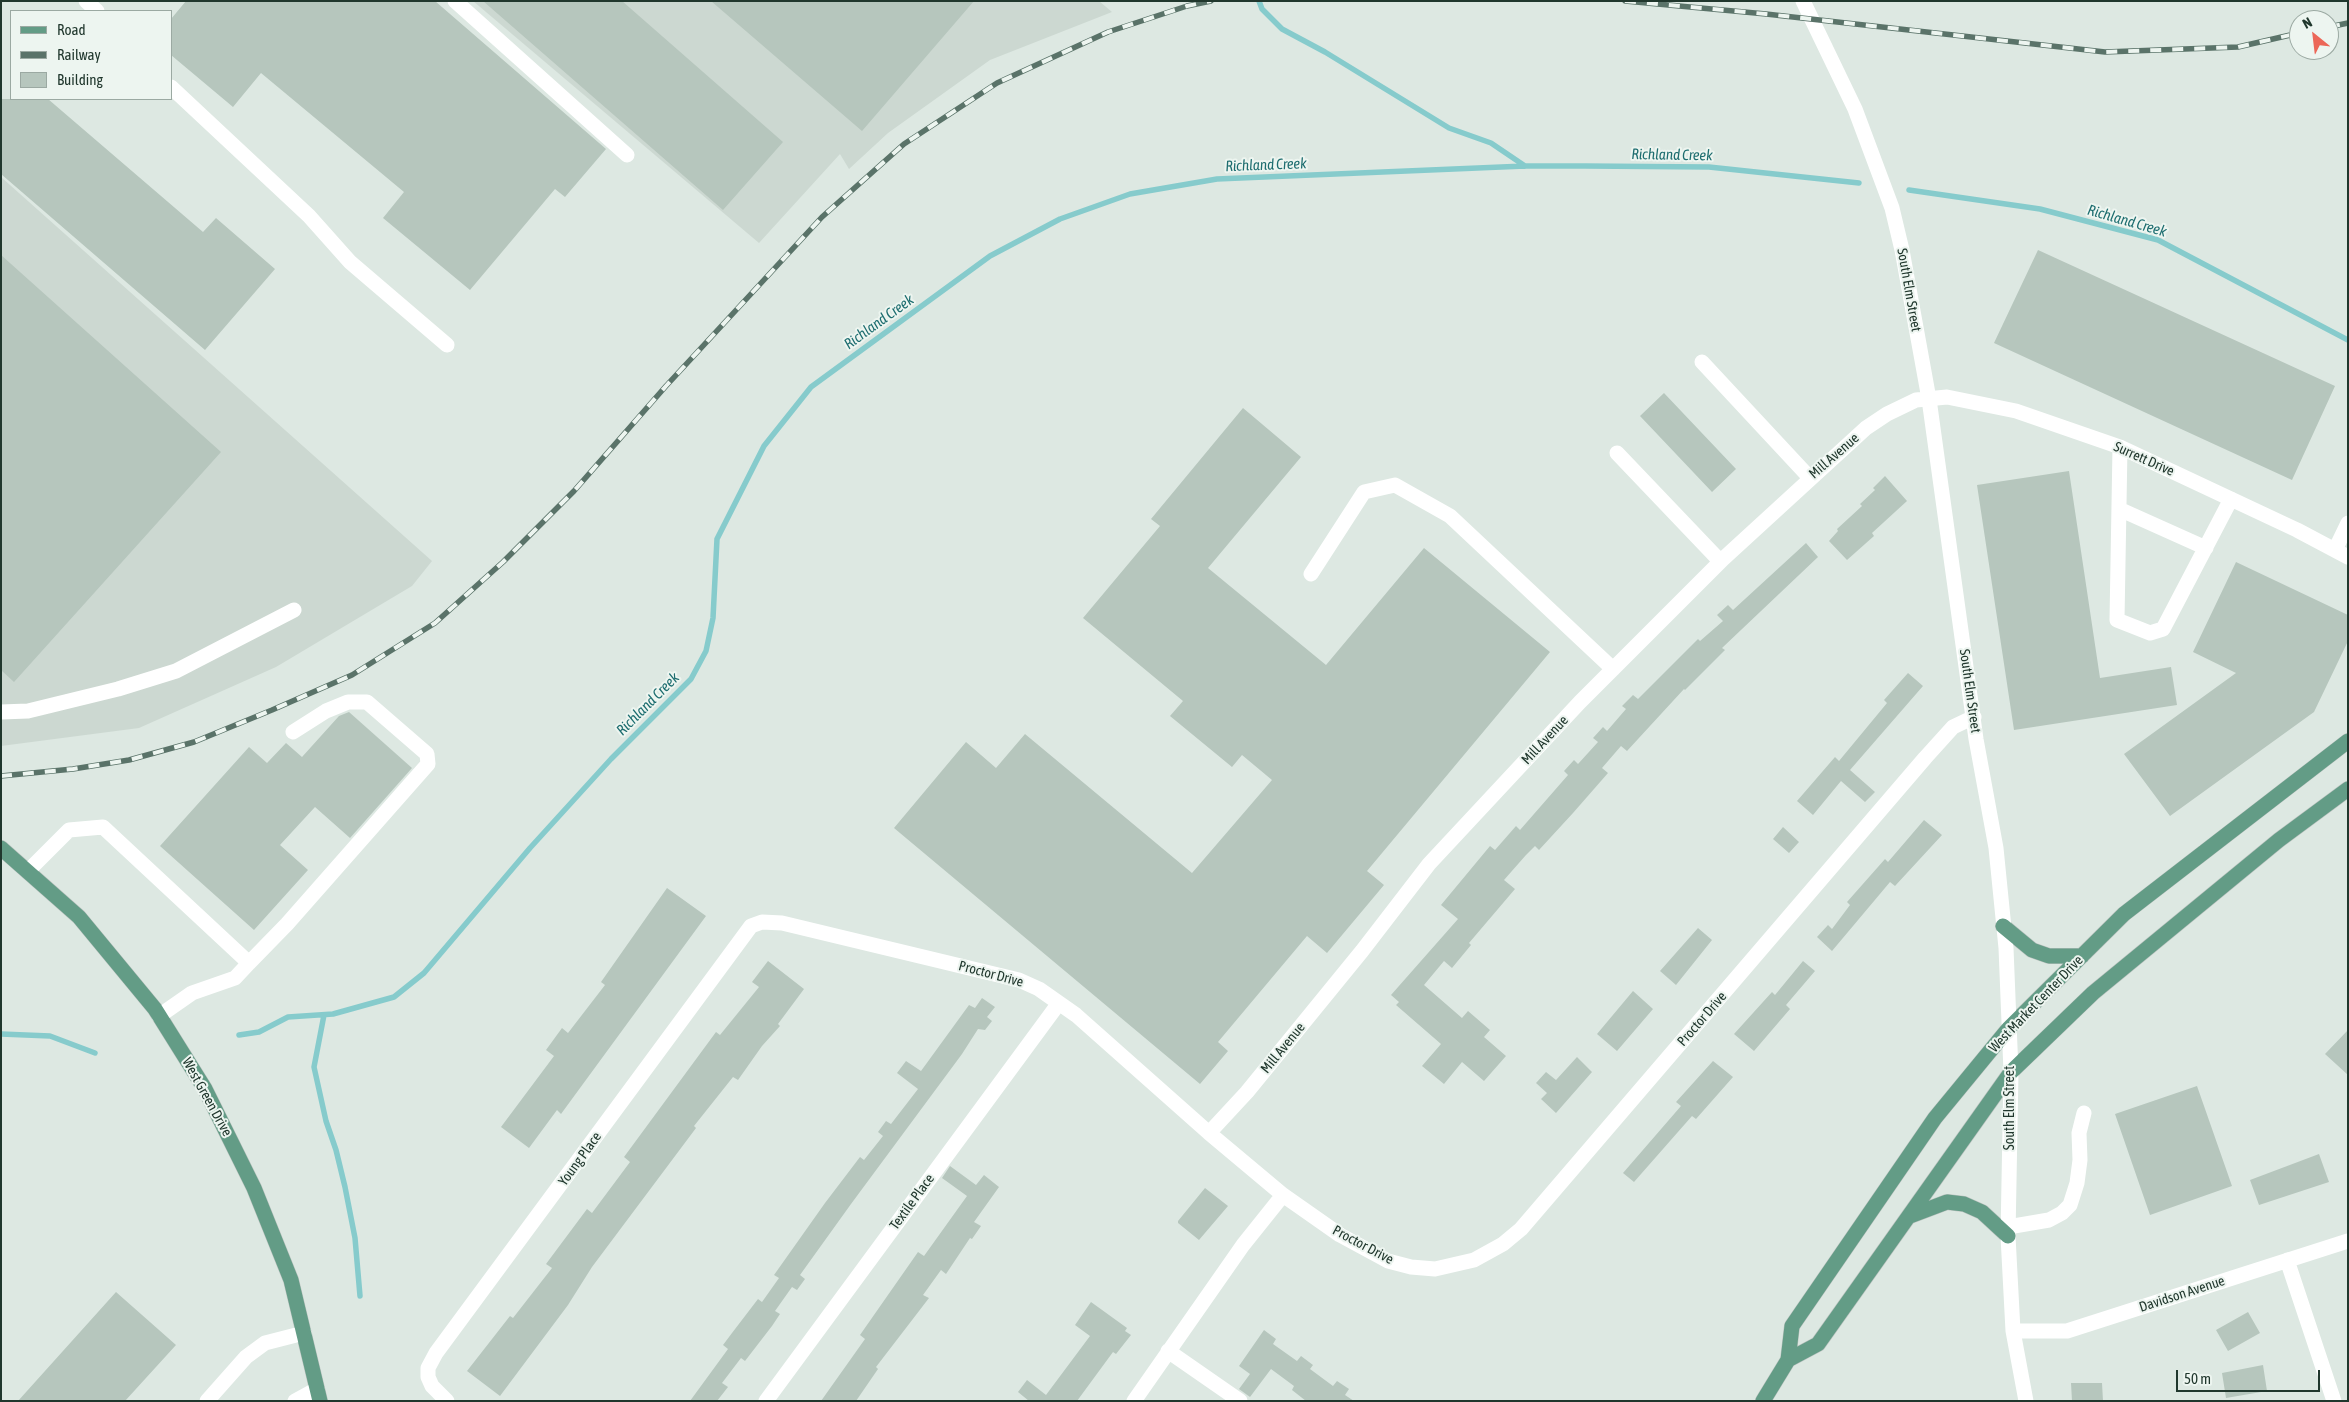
<!DOCTYPE html>
<html>
<head>
<meta charset="utf-8">
<style>
  body { margin:0 }
  #map { position:relative; width:2349px; height:1402px; overflow:hidden; background:#dde8e2; font-family:"Asap Condensed",sans-serif }
  canvas { display:block }
  .frame { position:absolute; inset:0; border:2px solid #20372d; pointer-events:none }
  .legend { position:absolute; left:10px; top:10px; width:162px; height:90px; box-sizing:border-box; background:#edf5f0; border:1px solid #9ba9a2; margin:0; padding:6px 9px; list-style:none; font-size:15px; color:#20372d }
  .legend li { display:flex; align-items:center; gap:10px; height:25px }
  .legend b { width:25px; border:1px solid #9ba9a2 }
  .north { position:absolute; left:2289px; top:10px; width:50px; height:50px; box-sizing:border-box; background:#edf5f0; border:1px solid #9ba9a2; border-radius:50%; rotate:331deg; font-size:14px; font-weight:700; line-height:20px; text-align:center; color:#20372d }
  .north::after { content:''; display:block; margin:auto; width:18px; height:22px; background:#ec6758; clip-path:polygon(50% 0,100% 100%,50% 72%,0 100%) }
  .scale { position:absolute; left:2176px; top:1370px; width:144px; height:22px; box-sizing:border-box; border:2px solid #20372d; border-top:0; padding-left:6px; font-size:15px; line-height:18px; white-space:nowrap; color:#20372d; -webkit-text-stroke:4px #edf5f0; paint-order:stroke }
</style>
</head>
<body>
<div id="map">
<canvas width="2349" height="1402"></canvas>
<div class="frame"></div>
<ul class="legend">
<li><b style="height:6px;background:#639c86"></b>Road</li>
<li><b style="height:6px;background:#5a7369"></b>Railway</li>
<li><b style="height:14px;background:#b6c6bd"></b>Building</li>
</ul>
<div class="north">N</div>
<div class="scale">50 m</div>
</div>
<script>
const ctx = document.querySelector('canvas').getContext('2d');
ctx.lineJoin = 'round';
function fill(path, color) { ctx.fillStyle = color; ctx.fill(path, 'evenodd'); }
const poly = rows => new Path2D(rows.map(r => 'M' + r).join(''));
function strokePath(path, color, width, dash) { ctx.strokeStyle = color; ctx.lineWidth = width; ctx.lineCap = dash ? 'butt' : 'round'; ctx.setLineDash(dash || []); ctx.stroke(path); }
function drawText(font, color, halo, rows, align = 'center') {
  ctx.font = font + ' "Asap Condensed",sans-serif'; ctx.lineWidth = 4; ctx.setLineDash([]); ctx.textBaseline = 'middle'; ctx.strokeStyle = halo; ctx.fillStyle = color; for (const [text, x, y, turn = 0] of rows) {
    ctx.save(); ctx.translate(x, y); ctx.rotate((+turn || 0) * Math.PI / 180); ctx.textAlign = isNaN(turn) ? turn : align; if (halo) ctx.strokeText(text, 0, 0); ctx.fillText(text, 0, 0); ctx.restore();
  }
}
fill(poly([
  [473,1,1099,1,1112,12,990,60,888,133,849,169,840,154,759,243],
  [1,177,432,561,412,586,276,667,139,728,1,746]
]), '#ccd8d1');
strokePath(poly([
  [1259,1,1262,9,1282,29,1325,52,1449,128,1491,143,1525,166],
  [1909,190,2040,209,2158,240,2348,340],
  [324,1015,314,1067,326,1121,336,1150,345,1187,355,1238,360,1296],
  [1,1034,50,1036,95,1053],
  [239,1035,259,1032,288,1017,333,1014,394,997,424,973,530,848,611,759,691,679,706,651,713,618,717,539,764,446,811,387,990,256,1060,219,1130,194,1217,179,1525,166,1585,166,1709,167,1859,183]
]), '#86cbcc', 5.5);
fill(poly([
  [186,1,435,1,606,149,565,197,555,189,470,290,383,218,404,192,261,73,233,107,171,55,171,19],
  [483,1,622,1,783,142,723,210],
  [711,1,974,1,862,131],
  [1,99,48,99,203,232,216,218,275,269,205,350,1,174],
  [2038,250,2335,386,2292,480,1994,343],
  [1,255,221,452,14,682,1,670],
  [1664,393,1736,469,1712,492,1640,416],
  [1243,408,1301,457,1208,568,1326,665,1424,548,1550,652,1367,871,1384,885,1327,953,1307,936,1218,1042,1228,1051,1200,1084,894,828,966,742,996,768,1025,734,1192,873,1272,780,1242,755,1232,767,1170,716,1183,701,1083,618,1160,526,1151,519],
  [2069,471,2100,678,2171,667,2177,705,2014,730,1977,485],
  [1885,476,1907,501,1872,533,1874,536,1847,560,1829,541,1838,531,1837,529,1862,506,1860,504,1875,490,1873,488],
  [1806,543,1818,557,1722,648,1725,650,1685,690,1684,689,1627,751,1621,746,1602,768,1608,773,1573,813,1539,850,1535,846,1526,855,1504,880,1515,889,1469,943,1471,945,1452,968,1444,961,1424,985,1462,1018,1468,1011,1490,1030,1484,1037,1506,1056,1484,1081,1462,1062,1444,1084,1422,1066,1441,1044,1396,1005,1399,1002,1391,995,1458,919,1441,905,1490,846,1495,850,1516,826,1520,830,1568,775,1564,771,1574,760,1578,764,1598,742,1593,738,1603,727,1607,731,1626,709,1622,706,1633,695,1638,699,1698,639,1700,641,1723,621,1717,615,1728,605,1733,610],
  [2236,562,2348,615,2348,641,2314,712,2170,816,2124,754,2236,673,2193,652],
  [1908,673,1923,686,1850,770,1875,792,1865,802,1841,781,1813,815,1797,801,1835,757,1839,761,1887,703,1884,700],
  [349,712,412,768,350,838,315,807,280,845,308,870,254,930,160,846,249,747,267,763,286,743,302,757,339,716],
  [1924,820,1942,835,1895,886,1890,882,1832,951,1817,937,1828,925,1832,929,1850,905,1847,902,1885,859,1888,862],
  [1783,827,1799,842,1789,853,1773,839],
  [667,888,706,916,561,1114,557,1110,529,1148,501,1127,554,1056,546,1050,562,1028,568,1033,605,985,601,982],
  [1698,928,1712,940,1676,985,1660,971],
  [768,961,804,989,778,1024,780,1026,762,1046,738,1080,733,1077,694,1126,696,1128,592,1267,568,1305,500,1396,467,1371,510,1316,513,1318,552,1268,546,1264,587,1209,592,1213,630,1162,624,1157,716,1032,720,1035,759,987,752,982],
  [1803,961,1815,971,1786,1005,1790,1009,1754,1051,1734,1034,1772,992,1775,995],
  [1633,991,1653,1009,1617,1051,1597,1034],
  [982,998,995,1007,987,1017,992,1021,985,1030,978,1029,962,1054,851,1204,800,1275,805,1279,797,1290,792,1287,775,1311,780,1314,772,1326,745,1361,741,1358,722,1383,728,1387,717,1401,690,1401,728,1349,723,1345,732,1333,758,1299,762,1302,779,1278,774,1275,825,1203,860,1157,864,1160,883,1136,878,1132,886,1121,891,1124,918,1089,897,1073,906,1061,921,1071,969,1005,975,1008],
  [2348,1030,2348,1075,2325,1054],
  [1577,1057,1592,1072,1556,1113,1541,1099,1547,1093,1536,1083,1546,1072,1556,1080],
  [1713,1061,1733,1077,1696,1119,1692,1116,1634,1182,1623,1173,1681,1106,1676,1102],
  [2197,1086,2232,1186,2150,1215,2115,1114],
  [2319,1154,2329,1182,2259,1205,2250,1180],
  [950,1166,976,1185,984,1175,999,1187,974,1222,981,1226,972,1239,970,1238,946,1274,941,1270,923,1295,929,1298,876,1367,878,1369,856,1401,821,1401,865,1339,860,1335,918,1252,924,1256,967,1196,942,1178],
  [1205,1188,1228,1206,1199,1240,1178,1223,1178,1221],
  [116,1292,176,1345,125,1401,18,1401],
  [1091,1302,1127,1328,1125,1331,1131,1335,1116,1354,1113,1352,1077,1401,1029,1401,1018,1392,1027,1380,1046,1395,1090,1336,1075,1325],
  [2248,1312,2260,1333,2228,1351,2216,1330],
  [1264,1330,1276,1339,1273,1344,1297,1361,1301,1356,1313,1365,1310,1369,1333,1386,1337,1381,1349,1389,1345,1395,1354,1401,1306,1401,1292,1390,1294,1386,1271,1369,1250,1397,1239,1389,1250,1374,1239,1366],
  [2263,1365,2267,1391,2226,1398,2222,1373],
  [2071,1383,2102,1383,2103,1401,2072,1401]
]), '#b6c6bd');
const major = poly([
  [1,848,79,917,155,1009,205,1089,254,1188,291,1280,320,1401],
  [2003,926,2032,950,2049,956,2082,956],
  [1910,1216,1947,1202,1964,1204,1982,1212,2008,1236],
  [1788,1360,1818,1344,2011,1072,2093,993,2279,840,2348,789],
  [1763,1401,1788,1360,1792,1326,1935,1118,2009,1028,2124,914,2348,741]
]);
strokePath(major, '#bcc3c0', 16);
strokePath(poly([
  [86,1,97,11],
  [455,1,627,155],
  [1803,1,1855,109,1892,208,1902,250,1929,399,1976,739,1996,848,2006,948,2011,1072,2008,1236,2013,1331,2026,1401],
  [171,87,309,216,350,262,447,345],
  [1702,362,1810,478],
  [2120,447,2117,620,2150,633,2163,629,2231,499],
  [1617,453,1720,561],
  [2119,509,2206,548],
  [2335,550,2348,523],
  [1311,574,1364,492,1395,485,1450,516,1613,669],
  [1,712,28,711,118,689,176,671,294,610],
  [28,871,69,830,103,827,249,963,235,978,192,993,159,1016],
  [249,963,287,924,428,764,427,754,367,702,348,702,326,711,293,732],
  [1209,1133,1247,1092,1362,951,1429,864,1580,702,1723,559,1866,428,1887,414,1916,400,1947,397,2016,411,2120,447,2297,530,2348,557],
  [2008,1227,2049,1220,2062,1213,2070,1205,2077,1183,2080,1160,2079,1133,2084,1113],
  [2287,1260,2334,1401],
  [2013,1331,2067,1331,2348,1241],
  [1168,1351,1240,1401],
  [207,1401,246,1357,265,1343,304,1333],
  [295,1401,317,1389],
  [447,1401,432,1386,428,1377,428,1368,436,1353,751,926,762,922,782,923,1019,980,1039,989,1076,1015,1209,1133,1283,1195,1340,1235,1388,1261,1411,1267,1435,1269,1474,1260,1503,1244,1521,1229,1925,758,1953,727,1974,717],
  [766,1401,1059,1003],
  [1134,1401,1243,1245,1283,1195]
]), '#fff', 15);
strokePath(major, '#639c86', 15);
const rail = poly([
  [1625,1,1766,14,2105,52,2238,47,2299,33],
  [2329,27,2348,23],
  [1,776,73,769,129,760,194,742,272,710,352,675,435,623,503,562,574,491,666,386,822,217,904,144,997,83,1108,32,1187,6,1211,1]
]);
strokePath(rail, '#5a7369', 5.5);
strokePath(rail, '#edf5f0', 4, [11]);
drawText('14px', '#20372d', '#edf5f0', [
  ["South Elm Street",1909,290,80],
  ["Mill Avenue",1834,456,-41],
  ["Surrett Drive",2144,459,24],
  ["South Elm Street",1970,691,82],
  ["Mill Avenue",1545,740,-47],
  ["Proctor Drive",991,974,15],
  ["West Market Center Drive",2036,1004,-46],
  ["Proctor Drive",1702,1019,-49],
  ["Mill Avenue",1283,1048,-51],
  ["West Green Drive",207,1097,61],
  ["South Elm Street",2010,1108,-90],
  ["Young Place",580,1159,-54],
  ["Textile Place",912,1202,-54],
  ["Proctor Drive",1363,1245,28],
  ["Davidson Avenue",2182,1294,-18]
]);
drawText('italic 15px', '#1d6d6f', '#edf5f0', [
  ["Richland Creek",1672,155,1],
  ["Richland Creek",1266,165,-2],
  ["Richland Creek",2127,221,16],
  ["Richland Creek",879,322,-36],
  ["Richland Creek",648,704,-45]
]);
</script>
</body>
</html>
